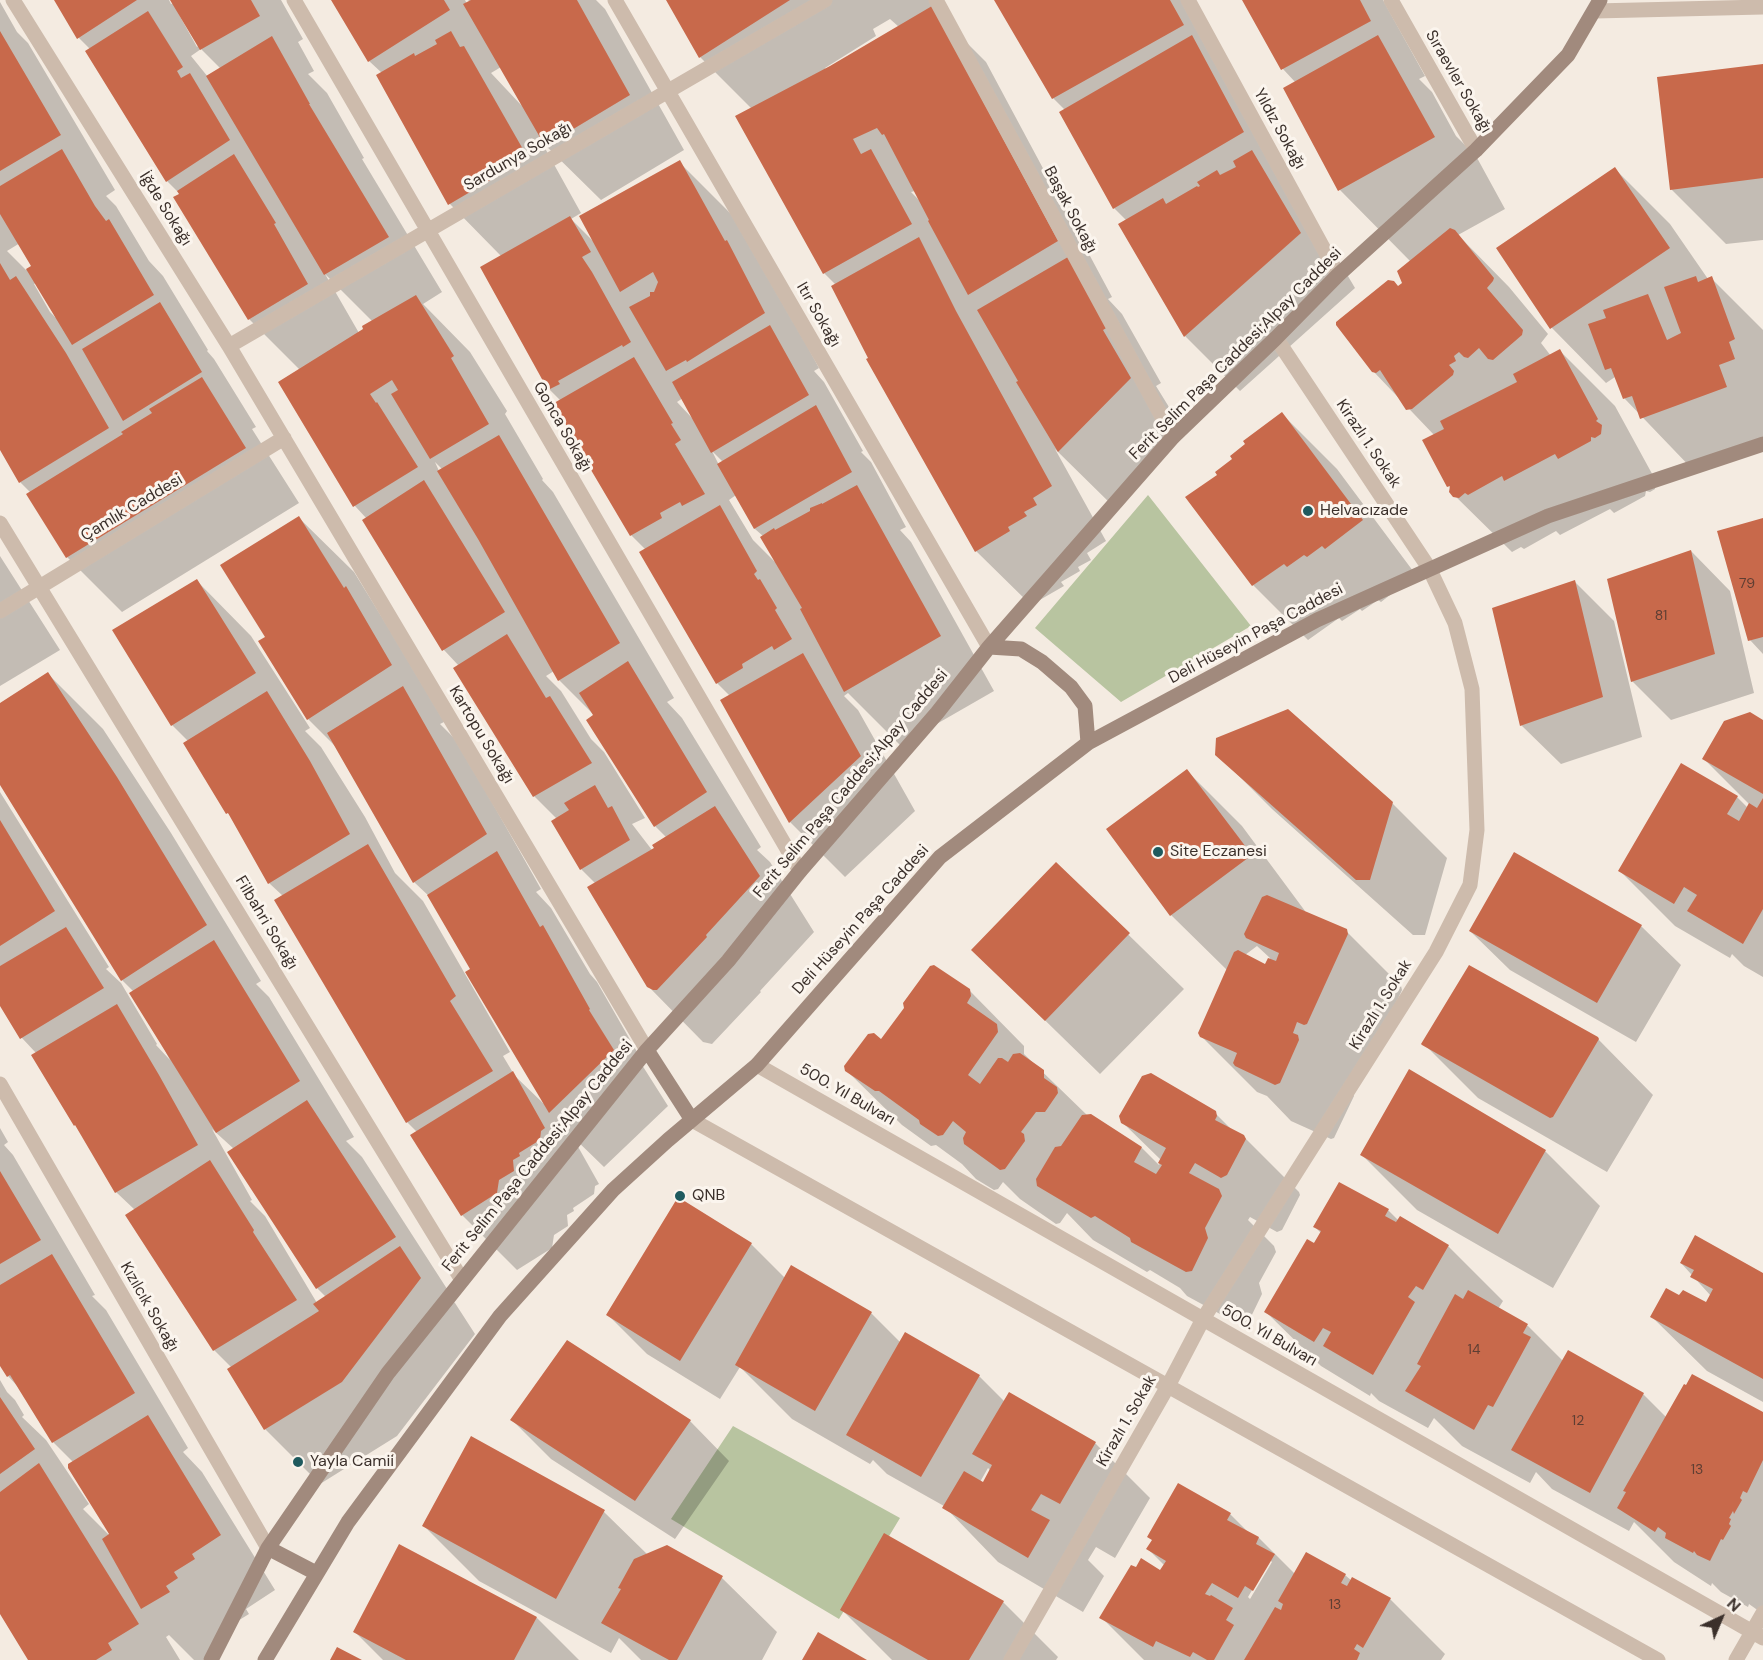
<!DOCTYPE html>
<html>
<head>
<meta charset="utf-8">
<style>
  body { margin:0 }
  #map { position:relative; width:1763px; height:1660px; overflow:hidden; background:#f4ebe1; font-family:"DM Sans",sans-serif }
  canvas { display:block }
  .north { position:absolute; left:1691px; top:1588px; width:60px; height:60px; -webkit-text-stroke:4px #fbf5ee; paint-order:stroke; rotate:44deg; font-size:16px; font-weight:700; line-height:24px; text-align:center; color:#3b302b }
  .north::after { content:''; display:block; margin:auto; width:21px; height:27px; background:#3b302b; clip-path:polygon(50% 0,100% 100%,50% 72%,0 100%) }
</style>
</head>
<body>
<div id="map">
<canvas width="1763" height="1660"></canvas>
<div class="north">N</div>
</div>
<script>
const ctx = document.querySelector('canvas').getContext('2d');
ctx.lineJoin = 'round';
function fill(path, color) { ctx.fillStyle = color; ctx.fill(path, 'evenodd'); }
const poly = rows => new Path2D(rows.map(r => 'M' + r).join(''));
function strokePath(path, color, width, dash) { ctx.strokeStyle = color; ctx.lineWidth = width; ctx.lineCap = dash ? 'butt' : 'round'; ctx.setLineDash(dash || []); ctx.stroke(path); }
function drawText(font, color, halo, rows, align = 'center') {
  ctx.font = font + ' "DM Sans",sans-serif'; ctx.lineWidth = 6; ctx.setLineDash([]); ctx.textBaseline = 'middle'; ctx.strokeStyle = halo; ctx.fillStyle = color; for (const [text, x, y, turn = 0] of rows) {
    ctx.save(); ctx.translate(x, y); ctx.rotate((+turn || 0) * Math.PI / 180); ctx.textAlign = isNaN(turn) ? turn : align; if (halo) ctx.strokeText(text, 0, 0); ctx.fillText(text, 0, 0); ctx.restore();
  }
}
fill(poly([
  [1148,495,1251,626,1121,702,1035,628],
  [733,1426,900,1518,839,1619,671,1519]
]), '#b8c4a0');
fill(poly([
  [56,0,169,0,171,4,174,3,172,0,281,0,303,39,298,42,314,71,308,74,327,93,364,158,362,159,442,292,423,304,470,352,507,411,505,414,543,479,542,480,553,492,674,698,667,702,682,718,761,847,757,850,770,862,814,932,760,991,761,992,712,1044,703,1042,648,986,596,884,581,869,557,819,534,796,455,669,459,666,444,650,364,521,367,519,355,506,300,370,249,319,180,194,167,181,90,49,79,38],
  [177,11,199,45,197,47],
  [201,49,221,69,208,77,191,56],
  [325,274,373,322,365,329,359,333],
  [435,462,442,469,439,471],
  [554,671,559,680,595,716,589,720,655,826,666,837,652,850,632,824,645,818,604,752,591,739,561,691,546,676],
  [333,0,465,0,467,4,470,2,468,0,596,0,605,9,684,150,601,200,541,141,581,213,571,219,594,242,679,162,734,217,781,297,819,368,814,371,824,382,863,451,861,452,871,462,906,527,900,530,911,542,994,691,900,745,848,693,844,696,858,710,915,811,845,877,790,822,722,701,730,696,717,683,641,552,646,550,631,535,592,470,561,401,549,389,501,256,450,204,378,76,382,73,369,61],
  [501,67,522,106,491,73],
  [683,398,693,419,677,402],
  [712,451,723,462,719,465],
  [736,495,755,529,763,536,775,562,753,540,729,500],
  [668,0,944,0,932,8,986,62,1112,297,1108,299,1122,314,1161,383,1156,386,1185,433,1113,506,1055,449,1106,541,1087,553,1091,560,1078,567,1080,571,1061,582,1064,586,1031,605,976,551,870,359,836,285,824,273,752,109,700,57],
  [890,19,899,27,826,70,825,68,876,36,873,29],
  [915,191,921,202,911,192],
  [996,0,1192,0,1307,207,1355,288,1240,391,1185,336,1120,224,1126,220,1114,208,1065,110,1053,98],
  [1243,0,1383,0,1425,76,1419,79,1432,92,1456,136,1476,156,1505,209,1458,235,1509,287,1548,334,1541,343,1551,356,1560,351,1615,406,1656,481,1655,489,1650,492,1646,491,1645,496,1614,513,1610,509,1560,535,1556,531,1524,549,1521,547,1512,552,1451,492,1435,436,1373,371,1398,288,1404,284,1411,262,1340,190,1296,83,1283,69],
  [0,2,17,32,28,43,115,190,106,196,116,206,149,261,163,276,208,350,207,351,214,359,256,427,252,429,299,503,122,612,67,557,31,493,20,482,0,448],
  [20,243,33,266,26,270,7,251],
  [36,283,56,318,50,312,34,284],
  [1763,66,1763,240,1726,244,1671,189],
  [1615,169,1670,224,1708,279,1711,278,1763,330,1763,449,1696,473,1625,399,1615,377,1606,383,1552,328,1498,249],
  [1282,414,1337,469,1416,575,1381,602,1378,600,1362,611,1360,609,1342,621,1339,618,1308,640,1253,585,1187,498,1220,475,1247,445],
  [299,518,354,572,446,721,440,724,458,742,541,889,536,892,551,908,590,974,597,982,644,1064,642,1065,668,1106,604,1167,572,1136,599,1184,595,1186,594,1194,573,1208,574,1211,567,1215,568,1226,554,1235,552,1248,517,1270,462,1215,417,1132,407,1122,283,896,269,883,233,819,228,813,185,744,189,742,172,725,197,581,251,636,310,728,305,731,321,747,365,817,395,873,423,901,510,1052,503,1056,515,1076,544,1104,472,969,432,899,414,882,336,747,308,719,267,638],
  [1763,519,1763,654,1750,640],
  [1691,551,1730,591,1754,693,1671,720,1632,681],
  [0,556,60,650,0,686],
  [1575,582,1614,621,1642,737,1561,764,1521,725],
  [48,674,103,729,171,833,261,981,256,984,269,997,354,1137,346,1141,362,1157,449,1292,446,1294,455,1303,475,1334,397,1436,320,1484,265,1429,232,1368,214,1350,127,1215,135,1210,116,1192,36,1053,22,1038,0,1003,0,792,109,967,106,969,121,983,157,1044,156,1045,170,1060,134,992,122,980,0,783,0,705],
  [212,1129,234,1149,317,1288,326,1297,317,1303,265,1216,250,1201,252,1200],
  [1763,721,1763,977,1744,966,1732,954,1730,958,1675,926,1620,871,1737,797,1748,808,1750,805,1704,759],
  [1217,754,1392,803,1447,858,1425,935,1413,935,1272,809],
  [1187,771,1242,826,1305,911,1304,912,1346,931,1401,986,1402,990,1361,1078,1352,1092,1354,1096,1334,1138,1331,1139,1291,1121,1267,1096,1257,1092,1201,1036,1228,971,1171,915],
  [1257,946,1270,958,1266,966,1245,955],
  [1056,864,1184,989,1100,1074,973,950],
  [1641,926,1681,965,1636,1042,1510,970,1470,931],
  [969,990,1024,1046,1024,1054,1088,1116,1091,1116,1142,1148,1159,1165,1161,1160,1122,1122,1215,1113,1234,1132,1244,1137,1299,1192,1300,1195,1282,1230,1277,1232,1250,1217,1248,1220,1274,1246,1276,1252,1259,1283,1262,1294,1247,1325,1242,1326,1187,1296,1180,1288,1150,1270,1147,1272,1093,1240,1067,1213,1060,1223,1056,1224,1020,1199,1003,1182,998,1189,994,1190,976,1179,962,1164,936,1145,931,1146,902,1125,846,1070,881,1041],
  [1597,1038,1653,1095,1607,1172,1478,1098,1423,1043],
  [0,1128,8,1142,4,1145,13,1155,95,1295,92,1296,106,1310,188,1448,183,1452,202,1472,275,1590,246,1609,249,1614,228,1627,224,1647,203,1660,194,1660,169,1635,166,1637,180,1660,29,1660,0,1613,0,1380,7,1392,15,1400,24,1415,22,1417,46,1440,89,1504,83,1509,111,1537,73,1462,53,1442,20,1389,8,1376,0,1363],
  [1545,1151,1600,1206,1553,1288,1417,1210,1362,1155],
  [679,1199,751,1244,785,1278,871,1313,901,1343,979,1376,1005,1402,1010,1395,1095,1443,1150,1498,1115,1558,1096,1547,1088,1560,1104,1576,1083,1612,998,1562,944,1506,887,1474,873,1460,870,1464,792,1419,740,1367,720,1399,647,1354,608,1315],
  [988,1468,991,1471,983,1484,980,1482],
  [1388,1210,1399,1221,1448,1246,1503,1301,1498,1309,1528,1326,1563,1361,1643,1394,1667,1418,1763,1414,1763,1614,1749,1604,1748,1607,1721,1592,1712,1583,1711,1586,1674,1562,1634,1522,1629,1531,1552,1489,1536,1472,1530,1483,1462,1446,1434,1418,1428,1428,1379,1401,1371,1393,1370,1396,1321,1366,1266,1312,1321,1233,1315,1227],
  [1681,1263,1763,1275,1763,1402,1707,1371,1652,1317,1680,1297,1707,1304,1711,1296],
  [512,1420,690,1421,729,1461,675,1539,551,1459],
  [472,1438,604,1512,648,1555,667,1546,722,1578,777,1632,762,1660,641,1660,619,1638,611,1653,479,1581,424,1526],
  [1230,1514,1249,1533,1259,1538,1295,1574,1345,1575,1352,1581,1390,1599,1445,1654,1441,1660,1144,1660,1101,1617,1161,1572,1165,1566,1148,1549],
  [1270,1560,1272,1562,1250,1599,1248,1597],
  [1003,1602,1058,1657,1056,1660,892,1660,842,1610],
  [537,1618,579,1660,383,1660,355,1632]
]), '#0003');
fill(poly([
  [54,0,137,0,77,39],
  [170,0,251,0,260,16,200,50],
  [331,0,444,0,450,10,368,62],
  [471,0,577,0,630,95,545,146,463,4],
  [666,0,790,0,699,58],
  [994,0,1170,0,1184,25,1052,99],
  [1242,0,1360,0,1371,21,1281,70],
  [932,6,1058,241,968,295,928,221,929,220,884,134,882,135,877,128,853,139,861,154,871,149,912,224,823,274,735,116,830,66],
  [148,11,183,67,177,71,181,78,190,73,230,140,166,182,85,51],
  [0,31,61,135,0,171],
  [451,31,460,47,464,46,528,158,448,205,376,75,414,53,415,56,437,44,435,40],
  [1192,35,1244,132,1113,209,1059,112],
  [1378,35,1435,137,1338,191,1283,88],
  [272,36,310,104,309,104,389,237,324,275,206,76],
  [1763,64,1763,178,1670,190,1657,77],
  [62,149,95,206,106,221,109,219,154,295,72,345,26,269,31,266,0,214,0,186],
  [1252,150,1301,233,1184,337,1118,224,1163,198,1166,204,1197,186,1198,187,1200,186,1197,182,1217,170,1220,175,1236,167,1233,161],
  [234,154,276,223,274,224,308,284,248,320,173,197,179,194,177,191],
  [680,160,725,241,727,240,765,313,687,362,686,360,666,371,629,307,650,296,650,292,654,292,658,282,653,272,620,292,579,216],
  [1615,167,1670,248,1550,329,1496,248],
  [570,216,591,252,582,257,592,272,631,342,623,347,622,345,558,381,560,384,548,390,480,267],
  [1450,228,1455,230,1494,278,1493,281,1487,288,1523,330,1522,335,1493,360,1488,359,1479,348,1468,358,1464,357,1459,352,1454,356,1456,361,1449,365,1454,371,1453,375,1412,409,1406,410,1380,370,1376,373,1372,372,1336,325,1336,322,1388,280,1394,281,1398,286,1402,283,1397,271],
  [919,237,956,311,1052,486,1033,498,1037,505,1024,512,1027,516,1008,527,1010,531,975,552,866,359,868,358,831,286],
  [1068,257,1108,327,1103,330,1131,378,1058,452,1016,382,1018,381,977,310],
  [0,263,10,280,16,276,66,353,109,428,19,483,0,450],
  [1696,276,1698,282,1712,276,1735,339,1729,342,1735,359,1719,365,1727,387,1640,419,1632,396,1623,399,1611,368,1605,370,1588,324,1606,318,1603,310,1648,294,1667,340,1681,333,1664,287],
  [416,295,454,356,451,358,489,424,430,459,391,394,398,390,392,380,370,394,376,403,377,402,418,467,353,507,278,382,363,329,362,326],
  [160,302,202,372,123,421,82,349],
  [770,325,809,395,711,453,672,382],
  [1560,349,1598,419,1596,421,1602,425,1601,434,1595,438,1591,437,1591,441,1558,459,1555,454,1504,481,1502,476,1468,495,1465,493,1459,498,1453,497,1449,492,1450,486,1447,487,1422,440,1444,429,1440,421,1517,382,1513,374],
  [634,357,673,423,671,424,681,440,675,444,705,494,682,506,680,502,660,513,662,518,630,536,591,470,554,403],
  [202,377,246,448,66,558,26,494,123,434,121,432,152,413,149,409],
  [816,405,852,472,754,529,717,464],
  [1282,412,1363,520,1325,549,1322,546,1307,557,1304,555,1287,567,1284,564,1252,586,1185,497,1217,475,1215,472,1232,459,1230,456,1245,444,1243,441],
  [499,435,620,643,558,681,478,539,437,471],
  [424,480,505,612,442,651,362,520],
  [857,485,941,636,844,692,800,609,802,608,760,537,774,528,775,530,810,511,810,508,822,503,822,504],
  [720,505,757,571,754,574,758,580,760,579,777,608,775,610,792,639,774,650,772,646,742,664,743,668,716,684,639,552],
  [299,516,344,588,346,586,392,665,307,720,258,641,265,637,220,565],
  [1763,518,1763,637,1748,641,1717,531],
  [1691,550,1715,654,1631,682,1607,579],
  [197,579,256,673,171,726,112,630],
  [1575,580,1603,697,1520,726,1492,608],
  [507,634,546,698,550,696,592,763,533,797,453,668],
  [803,653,861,756,789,823,720,700],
  [628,661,707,792,654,827,586,720,593,715,579,693],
  [48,672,117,777,207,925,121,981,0,785,0,703],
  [403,686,487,834,413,883,327,733],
  [267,691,310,761,350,834,268,884,228,813,226,814,183,743],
  [1288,709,1393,802,1370,880,1356,880,1215,755,1216,738],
  [1750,712,1763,720,1763,794,1702,759,1724,721],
  [1681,763,1738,796,1727,814,1739,821,1749,803,1757,808,1763,798,1763,909,1743,944,1687,911,1697,895,1684,887,1674,904,1618,871],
  [1187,769,1252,855,1170,916,1106,829],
  [595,785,608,808,612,806,630,840,580,870,551,821,569,810,564,803],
  [715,806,760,876,706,935,707,937,657,990,653,990,647,987,587,887,654,848,652,845],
  [0,820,55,911,0,946],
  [368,844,456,996,450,1001,493,1071,406,1123,274,900],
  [497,851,540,927,543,925,590,1009,589,1010,614,1050,549,1113,465,972,470,969,427,895],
  [1514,852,1642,925,1597,1003,1469,931],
  [1056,862,1130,933,1045,1021,971,950],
  [1267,895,1347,929,1348,934,1307,1024,1304,1025,1297,1022,1293,1033,1298,1035,1299,1040,1280,1083,1275,1085,1235,1066,1233,1063,1237,1053,1200,1037,1198,1033,1234,952,1238,950,1265,964,1268,958,1276,961,1279,953,1246,938,1244,934,1262,897],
  [66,927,104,988,20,1039,0,1006,0,966],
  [214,940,300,1081,216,1133,129,993],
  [934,965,970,989,971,996,967,1003,997,1024,998,1032,968,1075,980,1084,998,1058,1002,1058,1008,1062,1013,1054,1020,1053,1044,1070,1044,1078,1057,1087,1058,1093,1045,1112,1036,1112,1021,1132,1024,1134,1025,1141,1005,1169,1000,1170,964,1144,963,1138,966,1132,953,1121,943,1135,938,1136,920,1124,919,1120,879,1091,875,1091,845,1071,844,1066,868,1034,874,1033,881,1039,904,1008,903,1003,930,966],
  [1469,965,1598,1037,1599,1039,1553,1117,1550,1118,1422,1045,1421,1044],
  [117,1004,159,1075,198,1145,115,1193,75,1125,74,1126,31,1055],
  [1409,1069,1546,1150,1498,1234,1360,1155],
  [513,1071,545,1128,541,1131,540,1140,519,1153,520,1156,513,1160,514,1171,499,1180,497,1193,461,1216,410,1135],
  [1151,1073,1216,1111,1217,1116,1215,1120,1244,1135,1246,1139,1227,1175,1221,1178,1195,1163,1189,1173,1219,1189,1222,1196,1205,1228,1208,1238,1192,1271,1186,1272,1131,1242,1130,1238,1095,1216,1091,1218,1037,1186,1036,1179,1055,1147,1061,1146,1082,1115,1091,1114,1142,1147,1134,1162,1156,1174,1162,1165,1158,1163,1166,1148,1121,1123,1119,1116,1142,1076],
  [307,1100,396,1237,316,1289,227,1152],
  [210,1160,254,1230,253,1232,297,1300,213,1351,125,1215],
  [0,1171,41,1240,0,1264],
  [1339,1182,1389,1209,1385,1216,1396,1222,1400,1216,1449,1245,1423,1290,1416,1286,1408,1297,1415,1302,1373,1375,1323,1346,1331,1332,1323,1328,1314,1342,1264,1312,1307,1239,1314,1243,1321,1231,1313,1227],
  [678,1197,752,1243,680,1361,606,1315],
  [1695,1235,1763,1273,1763,1379,1650,1317,1666,1288,1679,1295,1683,1290,1706,1302,1713,1289,1690,1277,1694,1270,1680,1263],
  [400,1246,421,1278,342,1382,264,1430,227,1369,319,1311,313,1304],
  [52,1254,135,1393,52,1443,10,1375,7,1377,0,1366,0,1285],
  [791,1265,872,1312,815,1411,735,1365],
  [1468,1290,1528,1324,1523,1333,1531,1337,1493,1407,1488,1405,1474,1430,1405,1391,1421,1366,1417,1364,1455,1294,1463,1299],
  [905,1332,980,1375,921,1477,846,1435],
  [567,1340,691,1420,635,1501,510,1420],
  [1568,1350,1644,1393,1590,1493,1511,1450],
  [1692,1374,1763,1412,1763,1460,1747,1493,1743,1491,1740,1498,1742,1500,1734,1514,1733,1511,1729,1518,1731,1519,1729,1524,1731,1526,1723,1540,1721,1539,1710,1561,1697,1555,1694,1551,1693,1553,1665,1538,1666,1533,1658,1527,1655,1532,1617,1508,1626,1492,1623,1491,1684,1384,1686,1385],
  [1009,1392,1096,1442,1060,1504,1041,1494,1031,1510,1050,1520,1028,1558,942,1508,964,1471,983,1482,992,1465,972,1454],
  [0,1397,35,1449,0,1474],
  [148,1415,221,1535,192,1554,195,1559,174,1572,178,1578,166,1586,170,1592,141,1609,102,1539,109,1534,68,1468,68,1464],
  [471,1436,605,1510,556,1599,422,1526],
  [39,1463,139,1624,108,1643,112,1650,96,1660,28,1660,0,1614,0,1492],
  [1178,1483,1231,1513,1227,1520,1259,1537,1256,1544,1275,1554,1253,1591,1245,1586,1238,1598,1212,1583,1205,1594,1210,1596,1211,1595,1233,1608,1226,1620,1234,1625,1214,1660,1207,1660,1193,1652,1190,1657,1156,1641,1153,1647,1099,1618,1131,1565,1136,1567,1141,1558,1160,1570,1166,1561,1146,1549,1152,1540,1147,1537],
  [884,1533,1004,1601,969,1660,928,1660,840,1610],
  [399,1544,537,1617,514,1660,406,1660,353,1632],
  [667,1545,723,1576,677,1660,669,1660,601,1623,621,1589,618,1588,634,1559],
  [1306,1552,1346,1574,1341,1583,1347,1586,1352,1577,1391,1598,1363,1648,1357,1644,1354,1649,1360,1653,1357,1660,1244,1660,1275,1607,1281,1610,1283,1604,1278,1601],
  [818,1632,867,1660,802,1660],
  [337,1647,362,1660,330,1660]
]), '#c8694b');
strokePath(poly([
  [13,0,229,346,647,1050],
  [294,0,800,871],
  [615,0,989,647],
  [936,0,1173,437],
  [1188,0,1338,275],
  [1391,0,1476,150],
  [1595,11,1763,7],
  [229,346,825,0],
  [0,523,462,1280],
  [0,611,284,438],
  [757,1065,1763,1638],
  [0,1084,268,1548],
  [692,1120,1658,1660],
  [1011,1660,1168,1386,1203,1319,1436,952,1470,885,1477,830,1472,689,1455,623,1429,568,1276,338],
  [1736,1660,1763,1613]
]), '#cdbbac', 15);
strokePath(poly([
  [989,647,1021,649,1042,662,1071,687,1085,706,1088,743],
  [647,1050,692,1120],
  [268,1548,316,1573],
  [211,1660,268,1548,388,1373,647,1050,728,961,800,871,937,713,989,647,1173,437,1276,338,1338,275,1476,150,1568,55,1600,0],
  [265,1660,348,1522,500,1316,613,1190,668,1140,757,1065,940,857,1088,743,1317,620,1548,516,1763,444]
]), '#a18a7d', 15);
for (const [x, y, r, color] of [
  [1308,511,6,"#1f5a5e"],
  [1158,852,6,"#1f5a5e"],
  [680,1196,6,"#1f5a5e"],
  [298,1462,6,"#1f5a5e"]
]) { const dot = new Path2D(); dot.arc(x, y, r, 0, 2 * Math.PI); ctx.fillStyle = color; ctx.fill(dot); strokePath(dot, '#fbf5ee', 2); }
drawText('14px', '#5e3e33', null, [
  ["79",1747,584],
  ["81",1661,616],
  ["14",1474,1350],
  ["12",1578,1421],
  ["13",1697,1470],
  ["13",1335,1605]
]);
drawText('16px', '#3b302b', '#fbf5ee', [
  ["Sıraevler Sokağı",1458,82,60],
  ["Yıldız Sokağı",1279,129,61],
  ["Sardunya Sokağı",518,157,-30],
  ["İğde Sokağı",165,209,58],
  ["Başak Sokağı",1070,210,62],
  ["Itır Sokağı",818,315,60],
  ["Ferit Selim Paşa Caddesi;Alpay Caddesi",1236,354,-45],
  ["Gonca Sokağı",562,427,60],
  ["Kirazlı 1. Sokak",1368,444,56],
  ["Çamlık Caddesi",132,508,-31],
  ["Deli Hüseyin Paşa Caddesi",1256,634,-28],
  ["Kartopu Sokağı",481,735,59],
  ["Ferit Selim Paşa Caddesi;Alpay Caddesi",851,784,-50],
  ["Deli Hüseyin Paşa Caddesi",861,920,-48],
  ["Filbahri Sokağı",266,923,59],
  ["Kirazlı 1. Sokak",1381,1005,-58],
  ["500. Yıl Bulvarı",847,1095,30],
  ["Ferit Selim Paşa Caddesi;Alpay Caddesi",538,1156,-51],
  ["Kızılcık Sokağı",149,1307,60],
  ["500. Yıl Bulvarı",1269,1336,30],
  ["Kirazlı 1. Sokak",1127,1421,-60]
]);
drawText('16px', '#3b302b', '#fbf5ee', [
  ["Helvacızade",1320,511],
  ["Site Eczanesi",1170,852],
  ["QNB",692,1196],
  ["Yayla Camii",310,1462]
], 'left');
</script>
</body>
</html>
